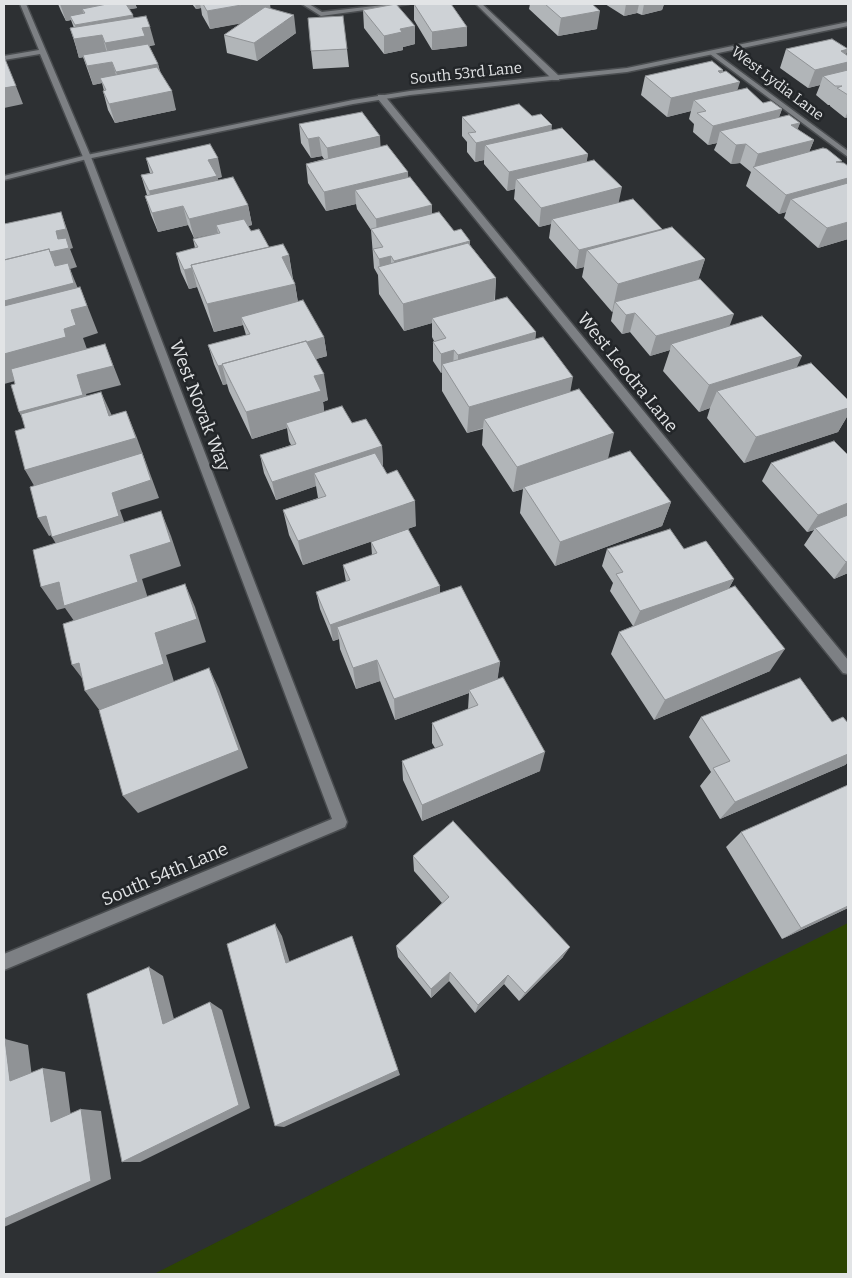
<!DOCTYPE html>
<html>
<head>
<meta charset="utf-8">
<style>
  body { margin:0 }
  #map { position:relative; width:852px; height:1278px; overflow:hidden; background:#2d3033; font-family:Bitter,serif }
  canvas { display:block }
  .frame { position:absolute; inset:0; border:5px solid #e2e4e6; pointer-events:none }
</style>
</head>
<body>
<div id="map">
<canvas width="852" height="1278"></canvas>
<div class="frame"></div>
</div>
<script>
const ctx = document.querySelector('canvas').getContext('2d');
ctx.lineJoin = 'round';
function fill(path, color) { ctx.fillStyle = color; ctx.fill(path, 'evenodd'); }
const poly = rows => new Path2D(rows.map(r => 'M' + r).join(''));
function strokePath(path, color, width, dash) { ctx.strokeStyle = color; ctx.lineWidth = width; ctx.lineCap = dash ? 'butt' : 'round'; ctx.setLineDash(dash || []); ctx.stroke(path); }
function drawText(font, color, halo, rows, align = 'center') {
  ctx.font = font + ' Bitter,serif'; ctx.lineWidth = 5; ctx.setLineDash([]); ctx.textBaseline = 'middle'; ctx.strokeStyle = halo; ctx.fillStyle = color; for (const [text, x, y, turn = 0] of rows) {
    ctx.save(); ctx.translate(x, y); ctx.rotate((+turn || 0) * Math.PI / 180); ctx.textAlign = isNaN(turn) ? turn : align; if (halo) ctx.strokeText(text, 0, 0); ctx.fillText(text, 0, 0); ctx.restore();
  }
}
fill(poly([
  [848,923,848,1274,154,1274,746,974]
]), '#2c4402');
const street = poly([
  [20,4,26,4,91,157,347,822,345,827,4,970,4,954,332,819,83,157,40,54,4,60,4,56,39,50,20,4],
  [302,4,309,4,322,12,392,4,409,4,321,16,302,4],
  [476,4,482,4,559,76,559,80,553,80,476,4],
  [710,52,714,52,848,151,848,157,710,54,710,52],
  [378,95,384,95,848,660,848,674,843,673,378,99,378,95]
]);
const secondary = poly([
  [848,22,848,26,627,72,410,95,353,104,87,159,4,180,4,176,87,155,353,100,410,91,627,68,848,22]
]);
strokePath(street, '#4a4d50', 3);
strokePath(secondary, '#4a4d50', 3);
fill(street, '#7d8084');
fill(secondary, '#7d8084');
fill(poly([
  [58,4,135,4,137,8,129,9,133,18,155,45,149,46,158,64,160,71,176,110,115,123,108,110,103,91,104,91,102,83,93,85,83,57,79,58,76,47,70,28,74,28,71,20,66,21,61,11],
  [192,4,270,4,270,9,296,33,257,61,227,53,224,35,241,23,210,29,202,15,201,8,196,9],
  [414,4,451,4,467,27,467,46,432,50,414,20],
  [530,4,592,4,597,29,558,36,529,9],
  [605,4,664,4,662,10,642,15,637,13,624,16],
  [363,10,415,26,415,44,403,47,403,50,384,54,364,28],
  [347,49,349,67,313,69,311,51],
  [786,49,847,55,848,56,848,117,845,118,830,106,830,105,828,105,816,95,820,85,808,88,780,68],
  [723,70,723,72,737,90,763,103,782,109,779,117,800,123,797,129,814,140,809,152,841,163,848,166,848,239,818,248,784,218,786,212,779,214,746,186,751,172,740,163,731,164,714,150,717,143,708,145,693,132,694,124,689,119,691,111,667,117,641,95,645,76],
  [532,116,588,154,586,162,619,203,661,230,705,259,698,279,729,326,797,367,848,400,848,415,838,432,744,463,707,418,710,408,699,412,663,371,670,350,650,356,630,332,622,334,611,321,613,311,612,312,582,277,584,267,576,269,549,238,551,224,539,227,514,199,515,189,507,191,484,164,484,160,475,162,467,152,467,142,462,136,462,117],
  [299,124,381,146,408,172,408,177,432,205,432,214,470,245,496,278,495,300,536,332,535,339,570,392,608,459,671,502,662,526,555,566,520,513,523,489,513,492,482,445,483,429,467,433,442,391,442,372,441,373,433,361,433,342,434,341,432,337,432,323,404,331,379,294,378,275,374,268,371,230,357,209,356,204,326,211,308,183,306,164,324,159,322,156,311,158,301,143],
  [146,158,222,177,218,178,218,180,248,205,252,225,248,226,251,231,269,247,289,255,293,279,295,284,298,302,324,337,327,356,316,359,328,400,323,402,324,411,352,423,382,446,383,465,382,465,416,526,303,565,289,535,283,510,318,498,316,486,276,500,264,473,260,455,291,445,289,441,287,428,252,439,229,391,227,384,223,385,214,364,208,345,246,335,243,325,214,332,197,287,189,289,181,272,176,253,195,248,193,239,218,233,194,238,188,225,158,232,151,215,145,196,147,195,141,175,150,173],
  [848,455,848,573,834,579,804,545,814,530,807,532,762,481,771,463],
  [371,542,440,593,500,662,497,679,540,771,422,821,403,780,402,761,435,748,432,743,432,723,468,709,469,693,395,720,380,681,356,689,340,649,339,639,333,641,320,609,316,592,346,582,343,565,372,555],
  [607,549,684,549,734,579,729,588,770,671,654,720,611,654,619,632,633,626,610,591,613,583,602,566],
  [701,717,832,722,848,723,848,762,845,765,720,819,700,786,711,772,689,737],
  [741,832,848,908,782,939,726,847],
  [413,856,563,957,519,1001,504,984,475,1013,449,981,431,998,398,957,396,946,442,903,414,871]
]), '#b1b5b8');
fill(poly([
  [60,4,106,4,109,13,85,13,82,9,85,18,70,16,71,20,66,21],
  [107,4,135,4,137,8,110,13],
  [195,4,200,4,201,8,196,9],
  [247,4,270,4,272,18,210,29,207,11],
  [626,4,639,4,637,13,624,16],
  [644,4,664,4,662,10,642,15],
  [600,11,597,29,558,36,561,18],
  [133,15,137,33,102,35,107,53,79,58,74,39,79,38,75,25],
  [294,15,296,33,257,61,254,43],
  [415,26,415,44,403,47,403,50,384,54,384,36,400,29],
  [150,27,155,45,148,46,110,61,105,43,142,28],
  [467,27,467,46,432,50,432,32],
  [848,49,844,63,848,62,848,76,823,76,820,85,808,88,815,70,841,51],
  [112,62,118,81,100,78,102,83,93,85,87,66],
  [158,64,162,83,122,90,116,72],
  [723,70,719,87,740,82,734,101,694,100,691,111,667,117,671,98,718,71],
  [16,86,23,104,4,108,4,88],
  [172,91,176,110,115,123,109,104],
  [782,109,775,128,720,131,717,143,708,145,713,126],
  [848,111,848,117,845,118],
  [800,123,793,142,791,125],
  [552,125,550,144,485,145,484,160,475,162,476,143],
  [380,136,381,155,329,167,327,148],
  [319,137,322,156,311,158,308,139],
  [814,140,806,159,754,167,758,154],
  [746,144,740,163,731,164,736,145],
  [588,154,585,173,516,179,515,189,507,191,509,172],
  [218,158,222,177,218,178,221,195,154,211,149,191,208,160],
  [408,172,409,191,355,190,356,204,326,211,324,192],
  [848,178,848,195,791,199,786,212,779,214,786,195],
  [622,187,618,206,552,219,551,224,539,227,541,208],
  [248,205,252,225,220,232,216,225,218,233,194,238,189,219],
  [432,205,432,224,377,238,376,219],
  [183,206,188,225,158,232,152,213],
  [61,212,68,232,73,248,70,249,77,267,70,269,79,291,80,287,98,333,83,338,88,352,78,364,4,384,4,301,10,282,58,239,56,231],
  [848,222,848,239,818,248,827,228],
  [662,229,657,248,587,250,584,267,576,269,579,250],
  [470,241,470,260,395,280,394,261],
  [289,255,293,283,282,257],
  [391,256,391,275,380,269,379,259],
  [705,259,696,287,615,302,613,311,612,312,618,284],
  [192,268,197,287,189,289,184,270],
  [496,278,494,305,432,318,432,323,404,331,403,304],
  [295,284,299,311,241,317,243,325,214,332,207,304],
  [635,313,630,332,622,334,626,315],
  [734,314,727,333,671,344,670,350,650,356,656,336],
  [536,332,534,351,458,374,458,355],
  [324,337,327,356,231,383,223,365],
  [105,344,121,385,86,394,92,413,29,431,19,412,77,375],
  [454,350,453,369,442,364,442,372,441,373,441,354],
  [802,356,790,382,717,391,710,408,699,412,709,385],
  [222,365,227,384,223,385,218,366],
  [324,374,328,400,323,402,325,417,286,423,287,428,252,439,246,412,314,376],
  [573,377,568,404,484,419,483,428,467,433,469,407],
  [101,392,113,418,126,411,137,438,159,498,120,510,128,533,62,554,52,537,119,516,40,496,25,470,109,416],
  [848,408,848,415,838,432,744,463,756,437],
  [614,433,608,459,524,487,523,489,513,492,517,467],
  [382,446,383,465,320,485,314,473,316,486,276,500,272,482],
  [415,501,416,526,303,565,298,541],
  [671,502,662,526,555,566,560,542],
  [848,503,848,517,815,528,814,530,807,532,818,515],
  [161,511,171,536,181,566,142,579,150,605,79,628,65,608,57,610,41,587,130,555],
  [46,516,57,533,49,536,38,518],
  [848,561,848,573,834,579,846,562],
  [734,579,725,595,633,627,640,611],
  [185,584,195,607,206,642,166,655,175,685,100,711,85,691],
  [440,586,440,602,337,627,339,639,333,641,330,625],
  [785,649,770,671,654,720,665,700],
  [377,660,380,681,356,689,353,668],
  [500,662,497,684,469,690,469,693,395,720,394,699],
  [79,663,88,686,72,665],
  [209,668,219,689,248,768,138,813,123,796],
  [545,752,540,771,422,821,422,805],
  [848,754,848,762,845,765,720,819,735,802],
  [848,906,848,908,782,939,801,928],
  [275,924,282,936,293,973,286,963],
  [352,936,400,1075,284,1127,275,1126],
  [570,947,563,957,519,1001,525,993],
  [149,967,163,976,177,1031,163,1024],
  [450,972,449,981,431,998,431,989],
  [508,975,504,984,475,1013,478,1005],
  [210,1002,222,1010,250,1108,140,1162,122,1162],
  [5,1039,28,1045,33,1085,10,1081],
  [43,1068,65,1072,72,1124,51,1122],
  [81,1109,101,1111,111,1179,4,1227,4,1219]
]), '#909396');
const building = poly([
  [107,4,126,4,133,15,75,25,70,16,85,13,82,9,107,4],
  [203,4,247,4,207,11,203,4],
  [396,4,415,26,400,29,402,32,384,36,363,10,396,4],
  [414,4,451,4,467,27,432,32,414,4],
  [545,4,592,4,600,11,561,18,545,4],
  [265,7,294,15,254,43,224,35,265,7],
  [146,16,150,27,142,28,145,36,105,43,102,35,74,39,70,28,146,16],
  [343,16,347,49,311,51,308,18,343,16],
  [832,39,848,49,841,51,848,56,848,62,815,70,786,49,832,39],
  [148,44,158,64,116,72,112,62,87,66,83,55,148,44],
  [4,59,5,59,16,86,4,88,4,59],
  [712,61,723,70,718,71,720,73,726,71,740,82,671,98,645,76,712,61],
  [157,67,172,91,109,104,103,91,106,90,100,78,157,67],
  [848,70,848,95,837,88,842,86,835,86,823,76,848,70],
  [747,88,763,103,771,101,782,109,713,126,697,113,706,111,694,100,747,88],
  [519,104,532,116,541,114,552,125,476,143,468,133,476,132,462,117,519,104],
  [362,112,380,136,327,148,319,137,308,139,299,124,362,112],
  [789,115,800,123,791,125,814,140,758,154,746,144,736,145,720,131,789,115],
  [562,128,588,154,509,172,485,145,562,128],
  [210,144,218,158,208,160,217,176,149,191,141,175,153,173,146,158,210,144],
  [387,145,408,172,324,192,306,164,387,145],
  [823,148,827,149,842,161,836,162,844,163,848,166,848,178,786,195,753,167,823,148],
  [594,160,622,187,541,208,516,179,594,160],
  [233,177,248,205,189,219,183,206,152,213,145,196,233,177],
  [410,177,432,205,376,219,355,190,410,177],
  [848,183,848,222,827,228,791,199,848,183],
  [633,199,662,229,579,250,552,219,633,199],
  [61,212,66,229,56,231,58,239,66,238,69,248,50,252,49,249,4,260,4,224,61,212],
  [439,212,454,231,461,229,470,241,394,261,391,256,379,259,373,249,383,247,371,229,439,212],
  [244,219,251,231,259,229,269,247,191,265,192,268,184,270,176,253,198,247,193,239,220,233,216,225,244,219],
  [672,227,705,259,618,284,587,250,672,227],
  [468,243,496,278,403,304,378,267,468,243],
  [283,244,289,255,282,257,295,284,207,304,191,265,283,244],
  [49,249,55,266,68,263,74,283,4,301,4,260,49,249],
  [700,279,734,314,656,336,635,313,626,315,615,302,700,279],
  [80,287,87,306,71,310,76,325,64,329,66,337,4,354,4,306,80,287],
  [507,297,536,332,458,355,454,350,441,354,433,342,446,338,432,318,507,297],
  [303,300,324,337,307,342,306,341,222,364,223,365,218,366,208,345,250,334,241,317,303,300],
  [762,316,802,356,709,385,671,344,762,316],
  [543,337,573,377,469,407,442,364,543,337],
  [306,341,324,374,314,376,321,391,246,412,222,364,306,341],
  [105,344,113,366,77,375,83,395,19,412,11,385,15,384,11,369,105,344],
  [811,363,848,400,848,408,756,437,717,391,811,363],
  [579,389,614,433,517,467,484,419,579,389],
  [101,392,109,416,126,411,136,438,25,470,15,431,25,428,21,414,101,392],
  [342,406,352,423,366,419,382,446,272,482,260,455,296,444,286,423,342,406],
  [834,441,848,455,848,503,818,515,771,463,834,441],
  [630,451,671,502,560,542,524,487,630,451],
  [142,453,151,480,112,493,119,516,52,537,46,516,38,518,30,487,142,453],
  [375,453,387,474,397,470,415,501,298,541,283,510,326,496,314,473,375,453],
  [161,511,171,542,130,555,138,582,64,606,59,582,41,587,33,550,161,511],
  [848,515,848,561,846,562,815,528,848,515],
  [408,529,440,586,330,625,316,592,350,580,343,565,377,553,371,542,408,529],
  [670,529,684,549,706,541,734,579,640,611,616,574,623,572,607,549,670,529],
  [185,584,197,619,155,633,164,664,85,691,79,663,72,665,63,624,185,584],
  [461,586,500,662,394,699,377,660,353,668,337,627,461,586],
  [735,586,785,649,665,700,619,632,735,586],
  [209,668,239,750,123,796,99,710,209,668],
  [503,677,545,752,422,805,402,761,443,745,432,723,478,705,469,690,503,677],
  [800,678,832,722,843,717,848,723,848,754,735,802,713,768,730,761,701,717,800,678],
  [848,785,848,906,801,928,741,832,848,785],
  [453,821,570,947,525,993,508,975,478,1005,450,972,431,989,396,946,449,897,413,856,453,821],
  [275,924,286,963,352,936,398,1070,275,1126,227,944,275,924],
  [149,967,163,1024,210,1002,239,1105,122,1162,87,994,149,967],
  [5,1039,10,1081,43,1068,51,1122,81,1109,91,1181,4,1219,4,1040,5,1039]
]);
fill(building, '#ced2d6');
strokePath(building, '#909396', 1);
drawText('15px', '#e2e4e6', '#232629', [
  ["South 53rd Lane",466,74,-6],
  ["West Lydia Lane",777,84,37]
]);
drawText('18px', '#e2e4e6', '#232629', [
  ["West Leodra Lane",627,373,51],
  ["West Novak Way",199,406,69],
  ["South 54th Lane",165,875,-23]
]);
</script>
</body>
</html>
